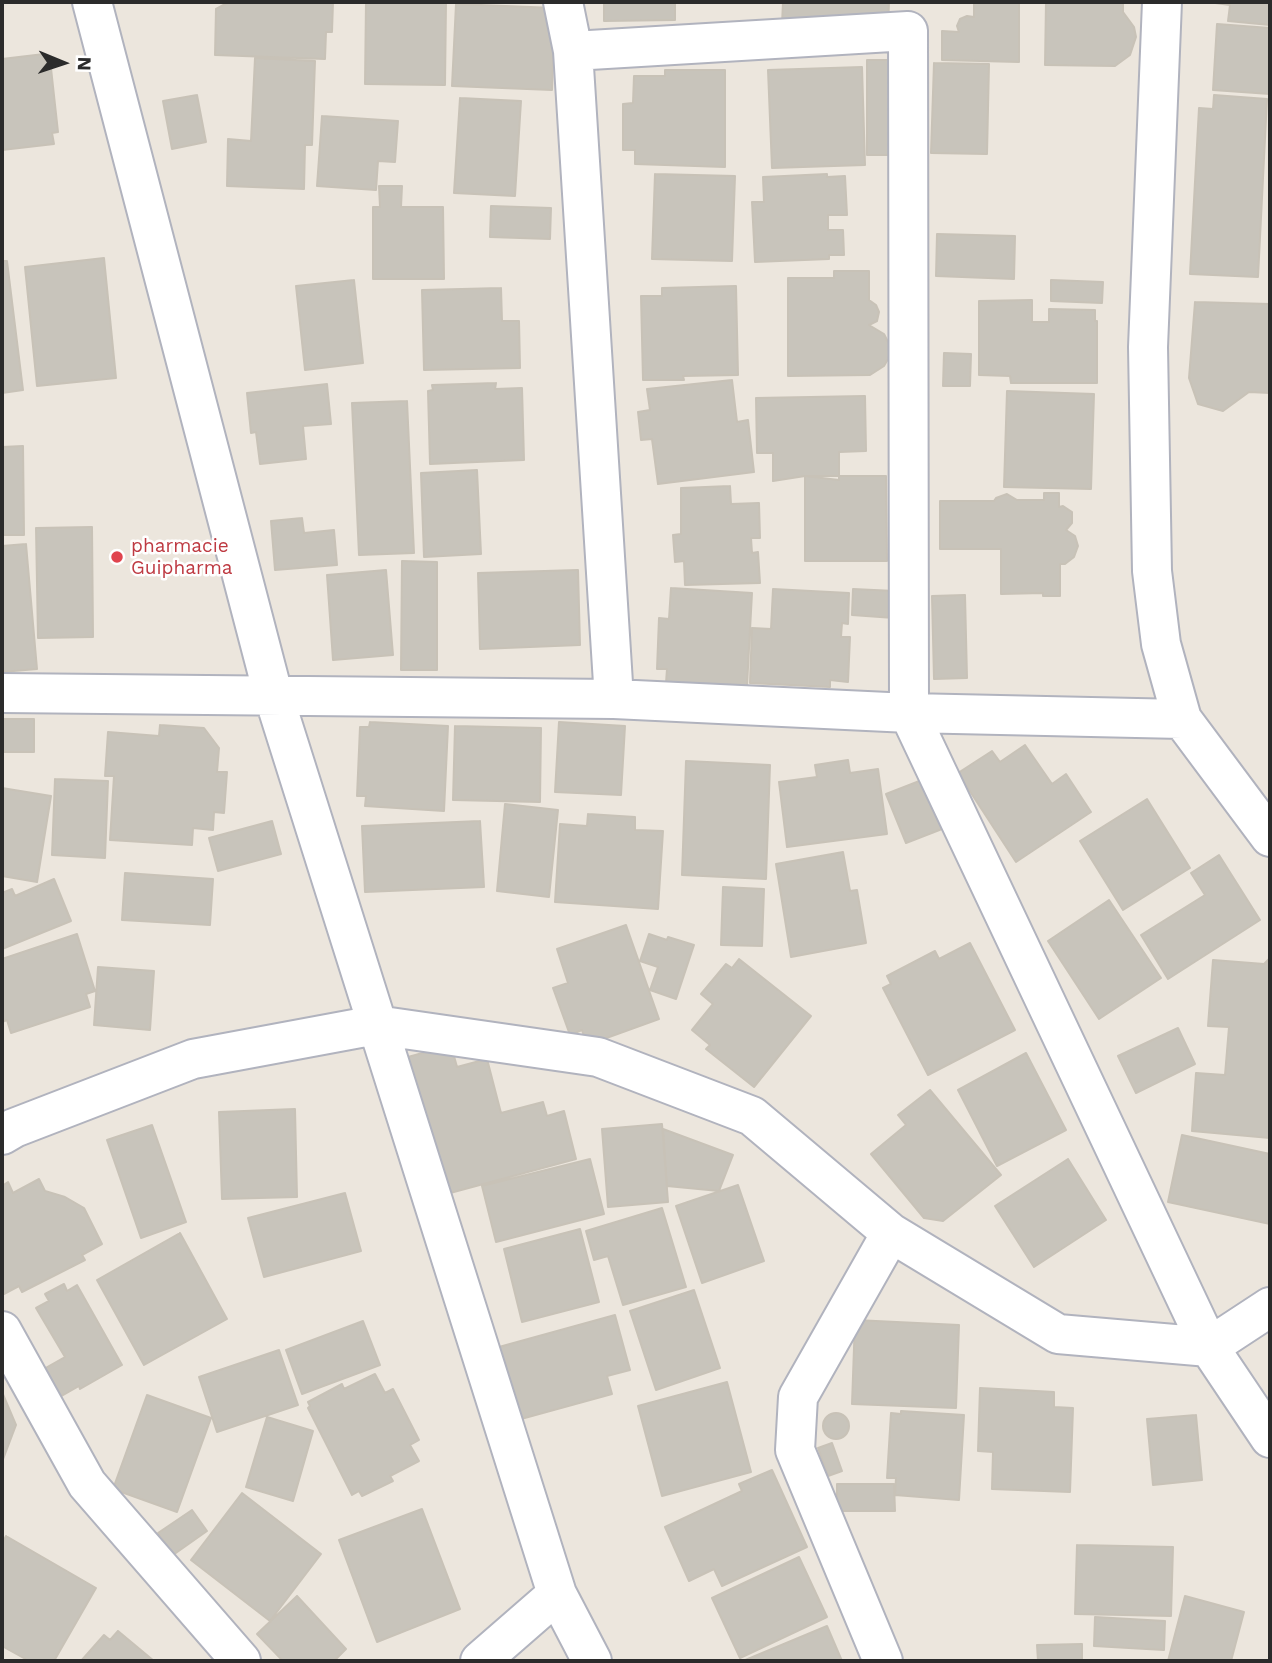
<!DOCTYPE html>
<html>
<head>
<meta charset="utf-8">
<style>
  body { margin:0 }
  #map { position:relative; width:1272px; height:1663px; overflow:hidden; background:#ece6dd; font-family:"Work Sans",sans-serif }
  canvas { display:block }
  .frame { position:absolute; inset:0; border:4px solid #2b2b2b; pointer-events:none }
  .north { position:absolute; left:28px; top:28px; width:70px; height:70px; -webkit-text-stroke:5px #fff; paint-order:stroke; rotate:92deg; font-size:19px; font-weight:700; line-height:28px; text-align:center; color:#2b2b2b }
  .north::after { content:''; display:block; margin:auto; width:24px; height:32px; background:#2b2b2b; clip-path:polygon(50% 0,100% 100%,50% 72%,0 100%) }
</style>
</head>
<body>
<div id="map">
<canvas width="1272" height="1663"></canvas>
<div class="frame"></div>
<div class="north">N</div>
</div>
<script>
const ctx = document.querySelector('canvas').getContext('2d');
ctx.lineJoin = 'round';
function fill(path, color) { ctx.fillStyle = color; ctx.fill(path, 'evenodd'); }
const poly = rows => new Path2D(rows.map(r => 'M' + r).join(''));
function strokePath(path, color, width, dash) { ctx.strokeStyle = color; ctx.lineWidth = width; ctx.lineCap = dash ? 'butt' : 'round'; ctx.setLineDash(dash || []); ctx.stroke(path); }
function drawText(font, color, halo, rows, align = 'center') {
  ctx.font = font + ' "Work Sans",sans-serif'; ctx.lineWidth = 5; ctx.setLineDash([]); ctx.textBaseline = 'middle'; ctx.strokeStyle = halo; ctx.fillStyle = color; for (const [text, x, y, turn = 0] of rows) {
    ctx.save(); ctx.translate(x, y); ctx.rotate((+turn || 0) * Math.PI / 180); ctx.textAlign = isNaN(turn) ? turn : align; if (halo) ctx.strokeText(text, 0, 0); ctx.fillText(text, 0, 0); ctx.restore();
  }
}
const building = poly([
  [229,2,333,2,332,32,326,32,325,59,215,55,216,9,229,2],
  [366,2,446,2,445,85,365,84,366,2],
  [604,2,675,2,675,20,604,21,604,2],
  [783,2,889,2,888,28,782,24,783,2],
  [974,2,1019,2,1019,62,942,60,942,31,959,32,957,26,960,19,967,16,974,17,974,2],
  [1046,2,1123,2,1123,12,1134,27,1136,37,1130,55,1115,66,1045,65,1046,2],
  [1208,2,1270,2,1270,25,1228,21,1230,5,1208,2],
  [456,4,555,8,552,90,452,86,456,4],
  [1217,24,1270,28,1270,94,1213,90,1217,24],
  [44,54,45,60,50,59,58,132,52,133,54,144,2,150,2,59,44,54],
  [255,58,315,61,312,145,305,145,304,189,227,186,228,139,251,141,255,58],
  [867,60,893,60,893,155,867,155,867,60],
  [934,63,989,64,987,154,931,153,934,63],
  [862,67,865,165,772,168,768,70,862,67],
  [665,70,725,70,725,167,635,164,635,150,623,150,623,104,633,103,634,76,665,76,665,70],
  [197,95,206,142,172,149,163,101,197,95],
  [1214,95,1267,99,1258,277,1190,274,1199,108,1213,109,1214,95],
  [460,98,521,101,515,196,454,193,460,98],
  [322,116,398,121,395,162,378,161,376,190,317,186,322,116],
  [655,174,735,176,732,261,652,259,655,174],
  [827,174,827,177,845,176,847,215,828,215,828,230,843,230,844,255,829,255,829,259,755,262,752,202,764,202,763,177,827,174],
  [379,186,402,186,401,207,443,207,444,279,373,279,373,207,380,207,379,186],
  [491,206,551,208,550,239,490,237,491,206],
  [937,234,1015,236,1014,279,936,276,937,234],
  [104,258,116,378,37,386,25,267,104,258],
  [2,261,7,261,23,390,2,393,2,261],
  [834,271,869,271,869,300,876,305,879,312,877,321,869,325,884,334,888,342,890,350,888,359,884,366,870,375,788,376,788,278,834,278,834,271],
  [354,280,363,363,305,370,296,286,354,280],
  [1051,280,1103,282,1102,303,1051,301,1051,280],
  [736,286,738,375,683,376,684,380,643,380,641,296,662,296,662,288,736,286],
  [501,288,502,321,519,321,520,368,424,370,422,290,501,288],
  [1032,300,1032,322,1049,322,1049,309,1095,310,1095,321,1097,321,1097,383,1011,383,1010,376,979,375,979,301,1032,300],
  [1195,302,1270,304,1270,393,1249,392,1223,411,1198,404,1189,378,1195,302],
  [944,353,971,354,970,386,943,386,944,353],
  [732,380,737,422,748,420,754,472,658,484,652,439,641,440,638,412,650,410,647,389,732,380],
  [496,383,495,389,522,388,524,460,430,464,428,391,433,390,432,385,496,383],
  [327,384,331,424,303,426,306,459,260,464,256,432,251,433,247,393,327,384],
  [1007,391,1094,394,1091,489,1004,487,1007,391],
  [865,396,866,451,839,452,839,480,805,476,773,481,773,453,757,453,756,398,865,396],
  [407,401,414,553,359,555,352,403,407,401],
  [23,446,24,535,2,535,2,447,23,446],
  [477,470,481,554,424,557,421,473,477,470],
  [805,476,886,476,887,561,805,561,805,476],
  [730,486,731,504,759,503,760,538,751,538,752,553,758,552,760,583,685,585,684,561,675,562,673,535,681,534,681,488,730,486],
  [1044,493,1059,493,1059,507,1063,506,1072,512,1072,523,1066,530,1075,536,1078,546,1074,557,1065,564,1060,564,1060,596,1043,596,1043,593,1001,594,1001,549,940,549,940,501,994,501,996,498,1007,494,1017,500,1044,500,1044,493],
  [302,518,304,533,334,530,337,565,275,570,271,521,302,518],
  [92,527,93,637,38,638,36,528,92,527],
  [26,544,37,669,2,672,2,546,26,544],
  [402,561,437,562,437,670,401,670,402,561],
  [386,570,393,655,333,660,327,575,386,570],
  [578,570,580,645,480,649,478,573,578,570],
  [671,588,752,593,747,686,666,683,667,669,657,669,659,618,669,619,671,588],
  [773,589,849,593,848,624,842,623,841,637,850,637,848,682,830,680,830,687,750,683,752,628,771,629,773,589],
  [853,589,895,591,894,618,852,615,853,589],
  [965,595,967,678,934,679,932,596,965,595],
  [2,719,34,719,34,752,2,752,2,719],
  [370,722,448,726,444,811,365,806,366,796,357,796,360,727,369,727,370,722],
  [559,722,625,726,621,795,555,792,559,722],
  [160,725,204,728,219,748,217,772,227,772,224,813,214,812,213,830,193,828,192,845,110,840,114,776,105,776,108,732,159,736,160,725],
  [455,726,541,728,540,802,453,800,455,726],
  [1025,745,1052,784,1066,774,1091,812,1016,862,958,773,992,751,1000,762,1025,745],
  [848,760,850,773,878,769,887,834,787,847,779,782,817,777,815,765,848,760],
  [686,761,770,765,766,879,682,875,686,761],
  [55,779,108,781,105,858,52,855,55,779],
  [922,780,942,829,906,843,886,794,922,780],
  [2,788,51,796,37,882,2,876,2,788],
  [1147,799,1190,868,1123,910,1080,841,1147,799],
  [505,804,558,810,549,897,497,891,505,804],
  [588,814,635,817,635,830,663,831,658,909,555,902,560,824,587,826,588,814],
  [272,821,281,854,218,871,209,838,272,821],
  [480,821,484,887,365,892,362,826,480,821],
  [843,852,850,891,857,890,866,943,791,957,776,864,843,852],
  [1219,855,1260,920,1168,979,1141,935,1205,895,1191,873,1219,855],
  [125,873,213,879,210,925,122,920,125,873],
  [54,879,71,921,2,949,2,893,12,889,15,896,54,879],
  [723,887,764,889,762,946,721,945,723,887],
  [1109,900,1161,978,1099,1019,1048,941,1109,900],
  [626,925,659,1019,587,1045,582,1030,570,1035,553,988,568,983,557,949,626,925],
  [77,934,95,991,86,994,90,1007,11,1033,7,1020,2,1022,2,959,77,934],
  [649,934,667,940,668,937,694,945,676,999,650,990,658,967,640,961,649,934],
  [970,943,1015,1030,928,1075,883,988,891,984,887,976,935,951,939,959,970,943],
  [1270,958,1270,1138,1192,1131,1196,1073,1225,1075,1229,1027,1208,1026,1213,960,1264,964,1270,958],
  [739,959,811,1016,754,1087,706,1049,710,1045,692,1030,713,1004,701,994,726,964,732,968,739,959],
  [98,967,154,971,150,1030,94,1025,98,967],
  [1178,1028,1195,1064,1136,1093,1118,1056,1178,1028],
  [451,1045,457,1067,487,1059,501,1113,543,1102,547,1116,564,1111,576,1159,439,1196,401,1059,451,1045],
  [1026,1053,1066,1130,997,1166,958,1090,1026,1053],
  [930,1090,1001,1175,943,1221,924,1218,871,1154,906,1125,898,1115,930,1090],
  [295,1109,297,1197,222,1199,219,1112,295,1109],
  [662,1124,668,1202,608,1207,602,1129,662,1124],
  [152,1125,186,1222,141,1238,107,1140,152,1125],
  [663,1129,733,1155,719,1191,667,1186,663,1129],
  [1182,1135,1270,1154,1270,1224,1168,1202,1182,1135],
  [590,1159,604,1214,496,1242,482,1186,590,1159],
  [1068,1159,1106,1220,1034,1267,995,1206,1068,1159],
  [39,1179,45,1191,65,1197,84,1208,102,1244,82,1255,85,1260,22,1292,19,1286,2,1295,2,1186,8,1182,13,1193,39,1179],
  [738,1185,764,1261,702,1283,676,1206,738,1185],
  [345,1193,361,1251,264,1277,248,1218,345,1193],
  [662,1208,686,1287,623,1305,608,1256,594,1260,586,1231,662,1208],
  [580,1229,599,1302,522,1322,504,1249,580,1229],
  [180,1233,227,1319,144,1365,97,1280,180,1233],
  [64,1284,67,1291,77,1285,122,1365,80,1389,79,1386,58,1398,42,1370,65,1357,36,1308,49,1301,45,1294,64,1284],
  [694,1290,720,1368,656,1390,630,1311,694,1290],
  [615,1315,630,1370,607,1376,612,1394,521,1419,517,1402,514,1403,499,1347,615,1315],
  [855,1320,959,1325,956,1408,852,1404,855,1320],
  [363,1321,380,1365,302,1394,286,1350,363,1321],
  [279,1350,298,1405,217,1432,199,1377,279,1350],
  [375,1374,385,1393,393,1389,419,1440,410,1445,419,1461,390,1476,393,1481,362,1496,359,1491,352,1495,308,1408,310,1406,308,1402,342,1384,344,1389,375,1374],
  [727,1382,751,1472,662,1496,638,1406,727,1382],
  [980,1388,1054,1392,1054,1407,1073,1408,1070,1492,992,1489,993,1452,978,1451,980,1388],
  [2,1392,16,1425,2,1462,2,1392],
  [147,1395,211,1418,177,1512,113,1489,147,1395],
  [901,1411,964,1415,959,1500,895,1495,896,1478,887,1478,891,1413,901,1414,901,1411],
  '823 1426a13 13 0 1 1 26 0a13 13 0 1 1-26 0Z',
  [1196,1415,1202,1480,1153,1485,1147,1419,1196,1415],
  [267,1417,313,1431,293,1501,246,1487,267,1417],
  [832,1443,842,1471,828,1476,818,1448,832,1443],
  [772,1470,807,1547,722,1586,714,1569,689,1581,665,1527,742,1491,739,1484,772,1470],
  [837,1484,894,1484,895,1511,837,1511,837,1484],
  [242,1493,321,1554,270,1621,191,1560,242,1493],
  [422,1509,460,1609,377,1642,339,1540,422,1509],
  [192,1510,207,1531,173,1555,158,1533,192,1510],
  [6,1536,96,1588,54,1661,29,1661,2,1646,2,1544,6,1536],
  [1077,1545,1173,1547,1171,1616,1075,1614,1077,1545],
  [799,1557,827,1617,740,1658,712,1598,799,1557],
  [297,1596,346,1649,334,1661,283,1661,257,1634,297,1596],
  [1185,1596,1244,1612,1231,1661,1168,1661,1185,1596],
  [1095,1617,1165,1621,1164,1650,1094,1646,1095,1617],
  [827,1626,842,1661,743,1661,827,1626],
  [118,1631,154,1661,81,1661,104,1635,110,1640,118,1631],
  [1082,1644,1082,1661,1038,1661,1037,1645,1082,1644]
]);
fill(building, '#c8c4bb');
strokePath(building, '#c8c2b7', 2);
const minor = poly([
  [92,2,273,694,557,1594,592,1661],
  [563,2,573,51,614,699],
  [1162,2,1148,347,1152,571,1161,644,1182,719,1270,837],
  [573,51,908,31,909,713,1209,1347,1270,1438],
  [2,693,614,699,909,713,1182,719],
  [2,1135,14,1128,193,1059,376,1025,598,1057,752,1116,891,1233,1058,1334,1209,1347,1270,1307],
  [2,1331,87,1484,241,1661],
  [480,1661,557,1594],
  [883,1661,795,1450,798,1397,891,1233]
]);
strokePath(minor, '#b1b3be', 42);
strokePath(minor, '#fff', 38);
for (const [x, y, r, color] of [
  [117,557,7,"#e0444e"]
]) { const dot = new Path2D(); dot.arc(x, y, r, 0, 2 * Math.PI); ctx.fillStyle = color; ctx.fill(dot); strokePath(dot, '#fff', 2.5); }
drawText('19px', '#be3a42', '#fff', [
  ["pharmacie",131,546],
  ["Guipharma",131,568]
], 'left');
</script>
</body>
</html>
